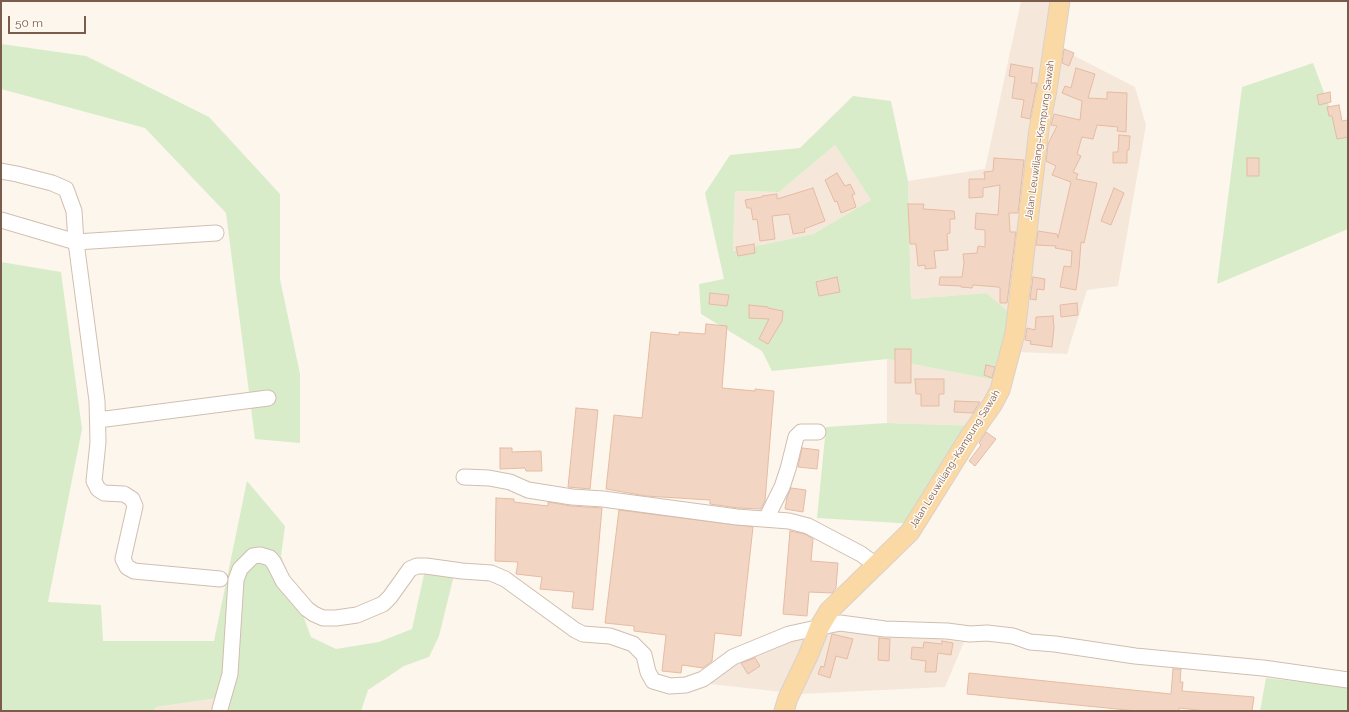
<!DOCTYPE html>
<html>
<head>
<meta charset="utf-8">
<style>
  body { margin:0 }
  #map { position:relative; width:1349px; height:712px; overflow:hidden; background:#fdf6ec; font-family:Raleway,sans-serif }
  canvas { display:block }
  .frame { position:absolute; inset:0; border:2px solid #7a5c4d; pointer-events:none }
  .scale { position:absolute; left:8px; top:16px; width:78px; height:18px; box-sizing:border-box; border:2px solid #7a5c4d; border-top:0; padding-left:5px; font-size:12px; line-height:14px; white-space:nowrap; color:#7a5c4d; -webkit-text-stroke:3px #fffaf3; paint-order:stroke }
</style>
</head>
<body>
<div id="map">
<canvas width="1349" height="712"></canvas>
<div class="frame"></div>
<div class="scale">50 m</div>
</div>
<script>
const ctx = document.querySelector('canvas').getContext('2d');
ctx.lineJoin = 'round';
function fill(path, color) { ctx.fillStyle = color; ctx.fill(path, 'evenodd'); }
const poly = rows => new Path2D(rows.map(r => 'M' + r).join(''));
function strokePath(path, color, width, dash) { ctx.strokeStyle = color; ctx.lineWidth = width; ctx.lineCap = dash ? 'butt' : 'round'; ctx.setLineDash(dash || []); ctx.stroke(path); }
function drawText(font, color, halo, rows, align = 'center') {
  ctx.font = font + ' Raleway,sans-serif'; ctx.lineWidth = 3; ctx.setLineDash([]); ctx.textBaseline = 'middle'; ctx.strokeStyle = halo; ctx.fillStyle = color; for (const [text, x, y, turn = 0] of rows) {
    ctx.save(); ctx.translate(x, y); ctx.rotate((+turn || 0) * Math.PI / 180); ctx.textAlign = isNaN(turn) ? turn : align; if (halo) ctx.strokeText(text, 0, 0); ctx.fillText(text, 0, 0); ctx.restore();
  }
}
fill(poly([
  [1021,1,1069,1,1061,49,1135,87,1146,125,1118,286,1087,290,1067,354,1017,352,986,293,911,299,908,181,985,169],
  [835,145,871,200,813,234,733,251,735,191,779,192],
  [887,359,1005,382,982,426,887,423],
  [819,625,964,642,945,687,800,694,701,683,759,641],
  [218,698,219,711,152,711,156,707]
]), '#f5e8da');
fill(poly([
  [1,44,86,56,209,117,280,194,280,279,300,374,300,443,255,439,226,213,145,128,1,89],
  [1313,63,1340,135,1348,136,1348,229,1217,284,1242,87],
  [853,96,891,101,908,181,911,299,986,293,1018,320,1005,382,887,359,772,371,762,351,701,314,699,284,724,279,705,193,730,155,800,148],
  [835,145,871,200,813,234,733,251,735,191,779,192],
  [1,262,61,272,82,429,48,602,101,605,103,641,214,641,247,481,285,526,281,556,311,637,336,649,379,642,412,629,427,561,456,567,439,636,429,657,404,666,368,690,361,711,219,711,218,698,156,707,152,711,1,711],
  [887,423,982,426,915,524,817,518,826,427],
  [1266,678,1348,687,1348,711,1260,711]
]), '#d8ecc9');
const building = poly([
  [1064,49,1074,53,1069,66,1062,63,1064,49],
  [1011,64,1033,68,1031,83,1037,83,1030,119,1021,117,1024,100,1012,98,1015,77,1009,76,1011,64],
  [1076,68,1095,74,1088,98,1107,99,1107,92,1127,93,1126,132,1117,131,1118,127,1097,125,1093,139,1082,137,1077,154,1081,156,1073,172,1078,174,1076,179,1097,183,1084,243,1081,242,1079,269,1076,290,1060,287,1064,266,1071,267,1072,251,1055,248,1056,246,1036,245,1038,231,1057,234,1058,238,1071,182,1052,175,1056,166,1046,161,1048,144,1057,126,1051,125,1054,114,1080,120,1082,101,1062,93,1065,86,1071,88,1076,68],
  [1330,92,1331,102,1319,105,1317,95,1330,92],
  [1339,105,1342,121,1348,120,1348,137,1337,139,1332,116,1329,116,1327,107,1339,105],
  [1119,135,1130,136,1129,150,1127,150,1127,163,1113,163,1113,152,1118,152,1119,135],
  [994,158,1024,160,1018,213,1009,213,1010,232,1016,232,1007,303,1000,303,1000,288,998,287,973,285,972,288,961,287,961,286,939,285,940,277,962,277,964,263,963,254,977,253,978,246,985,247,985,230,975,229,976,213,998,215,1000,185,983,188,983,197,969,198,969,179,985,179,984,172,993,171,994,158],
  [1247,158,1259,158,1259,176,1247,176,1247,158],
  [837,173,845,186,850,184,855,194,852,195,856,207,841,213,837,201,835,202,825,180,837,173],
  [813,188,825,221,804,229,805,232,793,234,789,214,772,216,775,239,760,241,757,219,753,220,751,208,747,208,745,200,762,197,762,196,777,194,777,199,813,188],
  [1114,188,1124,193,1111,225,1101,221,1114,188],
  [908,204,924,204,923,209,954,211,955,219,950,219,950,233,947,234,948,250,934,251,936,268,925,269,925,265,918,266,916,244,910,244,908,204],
  [754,244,755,253,738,256,736,247,754,244],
  [837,277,840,292,819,296,816,282,837,277],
  [1033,277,1045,279,1044,290,1037,289,1036,300,1030,299,1033,277],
  [710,293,729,295,727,306,709,304,710,293],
  [1077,303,1078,315,1061,317,1060,305,1077,303],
  [749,305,768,307,768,308,783,311,782,321,768,344,759,339,769,319,749,318,749,305],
  [1053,316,1054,328,1052,347,1030,344,1031,341,1025,340,1027,328,1035,330,1036,317,1053,316],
  [706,324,727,326,722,388,755,391,755,389,774,391,765,501,761,509,738,508,710,504,710,500,646,496,606,489,614,415,642,418,651,332,679,335,679,332,705,334,706,324],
  [895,349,911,349,911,383,895,383,895,349],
  [986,365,995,367,992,378,984,375,986,365],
  [915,379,944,379,944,394,939,394,939,406,921,406,921,394,916,394,915,379],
  [955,401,980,402,973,413,954,412,955,401],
  [576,408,598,410,590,489,568,487,576,408],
  [986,432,996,439,975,466,969,461,981,445,979,443,986,432],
  [500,448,512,448,512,452,541,451,542,471,526,471,525,468,500,469,500,448],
  [802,448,819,450,817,469,798,467,802,448],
  [791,488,806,490,803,512,785,509,787,497,791,488],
  [496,498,514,499,514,502,548,506,548,502,571,506,602,508,593,610,572,608,574,592,540,589,542,577,516,574,518,562,495,561,496,498],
  [619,510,753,527,741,636,715,633,712,661,703,668,682,665,681,673,662,671,666,635,634,631,634,626,605,623,619,510],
  [790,531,805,534,813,539,811,561,838,563,836,588,832,593,809,592,807,616,783,614,790,531],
  [832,634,853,639,847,659,836,656,830,678,818,674,821,666,824,667,832,634],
  [879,638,890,639,889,661,878,660,879,638],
  [942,641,953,643,951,655,938,653,936,672,925,672,926,661,911,659,912,647,923,648,924,642,942,644,942,641],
  [755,658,760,666,748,674,741,663,755,658],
  [1173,669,1181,669,1180,682,1183,682,1182,691,1254,697,1252,711,1207,711,1179,708,1179,711,1137,711,967,694,969,673,1171,694,1173,669]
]);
fill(building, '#f3d5c3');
strokePath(building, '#e6bba3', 1);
const minor = poly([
  [1,171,17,174,52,183,66,189,74,211,76,242,216,233],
  [1,220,76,242,97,401,98,442,94,481,98,489,104,493,124,494,132,499,135,506,123,559,127,567,134,571,220,579],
  [98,420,268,398],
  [464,477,489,478,510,482,528,490,572,497,603,499,737,517,789,521,808,526,861,554,876,565],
  [766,519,782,487,788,469,796,437,801,432,818,432],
  [220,711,220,709,230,674,236,580,240,569,253,556,260,555,270,558,274,563,283,581,307,609,314,614,323,618,336,618,357,615,383,604,390,597,410,569,417,566,426,566,462,571,491,573,505,579,575,630,583,634,610,636,633,644,644,655,648,672,653,681,670,686,686,685,703,679,733,657,789,634,840,623,885,629,947,631,970,634,987,633,1013,636,1030,642,1055,644,1135,656,1263,668,1348,680]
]);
const major = poly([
  [784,711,788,698,808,656,820,626,829,611,910,532,970,436,992,405,1000,390,1015,333,1039,129,1047,90,1060,1]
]);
strokePath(minor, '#d1beb0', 17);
strokePath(major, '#dad1cd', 21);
strokePath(minor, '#fff', 15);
strokePath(major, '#fbd9a5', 19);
drawText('10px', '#7a5c4d', '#fffaf3', [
  ["Jalan Leuwiliang–Kampung Sawah",1040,140,-82],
  ["Jalan Leuwiliang–Kampung Sawah",955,459,-58]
]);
</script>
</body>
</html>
